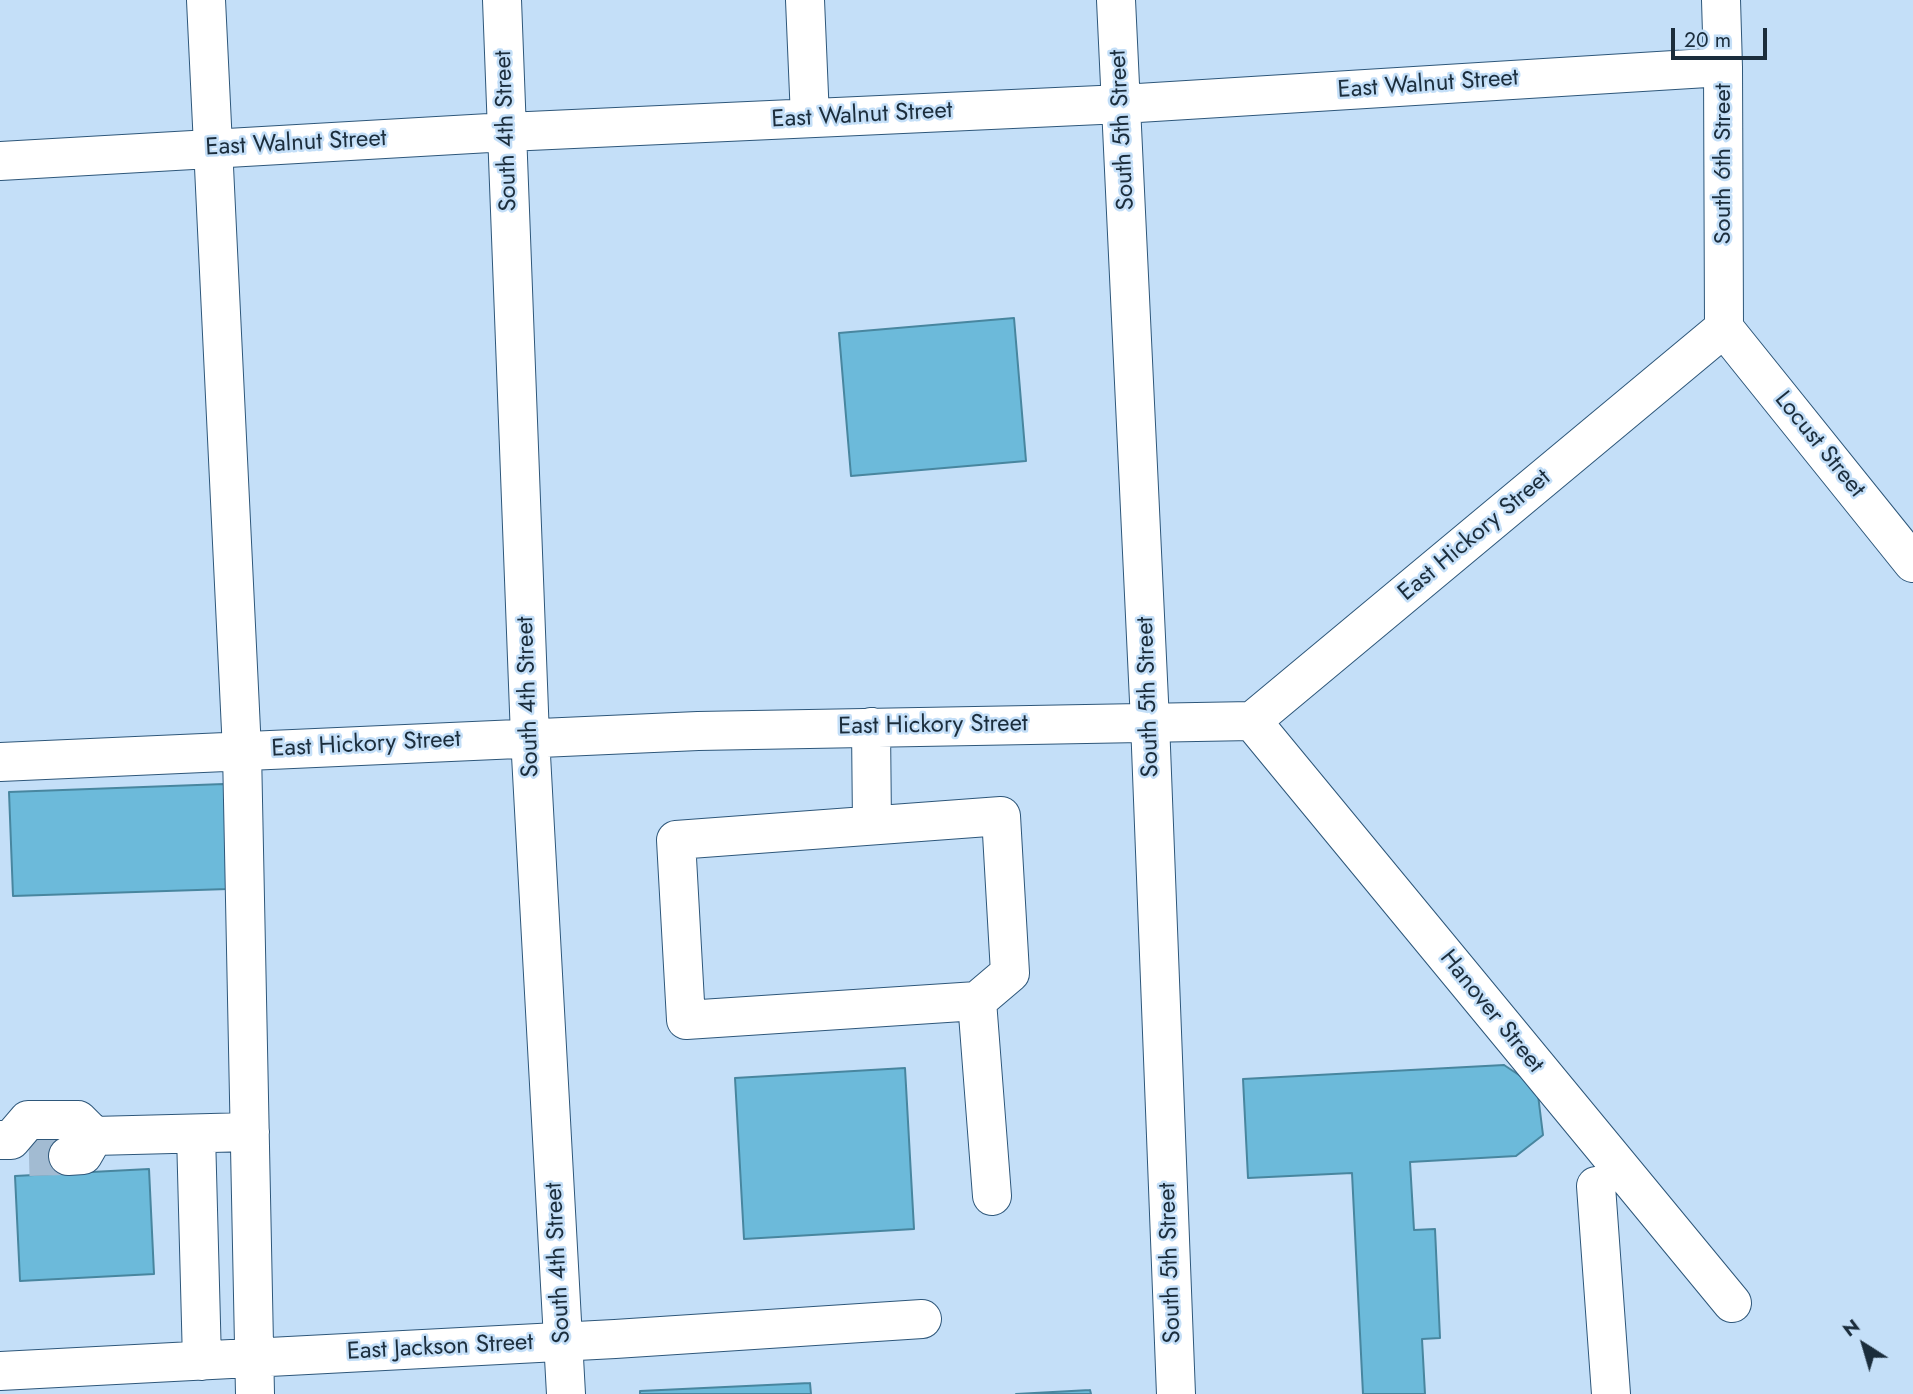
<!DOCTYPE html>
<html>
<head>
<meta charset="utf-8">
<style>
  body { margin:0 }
  #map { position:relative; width:1913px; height:1394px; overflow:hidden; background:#c4dff8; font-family:Jost,sans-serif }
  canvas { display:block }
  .north { position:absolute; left:1829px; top:1310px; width:70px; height:70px; -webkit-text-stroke:5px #c4dff8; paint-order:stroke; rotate:323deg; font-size:19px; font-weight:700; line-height:28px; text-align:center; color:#1b2d3c }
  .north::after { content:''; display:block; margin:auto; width:24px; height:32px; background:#1b2d3c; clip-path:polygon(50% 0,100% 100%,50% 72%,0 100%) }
  .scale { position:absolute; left:1671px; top:28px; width:96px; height:32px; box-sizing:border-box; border:4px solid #1b2d3c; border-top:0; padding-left:9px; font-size:21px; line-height:24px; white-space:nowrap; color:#1b2d3c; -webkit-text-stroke:5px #c4dff8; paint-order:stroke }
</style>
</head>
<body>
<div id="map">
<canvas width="1913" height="1394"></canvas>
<div class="north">N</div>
<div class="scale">20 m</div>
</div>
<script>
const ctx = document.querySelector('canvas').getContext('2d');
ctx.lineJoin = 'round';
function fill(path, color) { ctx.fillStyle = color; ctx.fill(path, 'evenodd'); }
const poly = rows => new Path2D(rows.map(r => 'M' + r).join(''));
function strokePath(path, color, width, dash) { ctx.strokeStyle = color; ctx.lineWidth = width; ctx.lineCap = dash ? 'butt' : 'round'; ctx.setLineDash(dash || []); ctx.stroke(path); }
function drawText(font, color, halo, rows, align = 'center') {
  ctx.font = font + ' Jost,sans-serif'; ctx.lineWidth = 5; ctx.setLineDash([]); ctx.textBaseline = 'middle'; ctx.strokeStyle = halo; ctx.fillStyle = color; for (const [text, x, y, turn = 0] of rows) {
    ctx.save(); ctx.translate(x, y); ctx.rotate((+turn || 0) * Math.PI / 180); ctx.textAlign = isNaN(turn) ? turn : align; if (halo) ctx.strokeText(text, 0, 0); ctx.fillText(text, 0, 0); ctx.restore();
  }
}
const building = poly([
  [1014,318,1026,461,851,476,839,333,1014,318],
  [224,784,228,889,13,896,9,792,224,784],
  [1504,1065,1537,1087,1543,1135,1516,1156,1410,1162,1414,1230,1435,1229,1440,1338,1422,1339,1425,1394,1363,1394,1352,1173,1248,1178,1243,1079,1504,1065],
  [905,1068,914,1229,744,1239,735,1078,905,1068],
  [149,1169,154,1274,20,1281,15,1176,149,1169],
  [810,1383,811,1394,640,1394,640,1391,810,1383],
  [1090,1390,1091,1394,1016,1394,1090,1390]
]);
fill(building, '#6cbada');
strokePath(building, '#48869f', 2);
strokePath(poly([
  [29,1157,68,1156]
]), '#a2bbd2', 38, [38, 19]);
const minor = poly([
  [206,0,242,751,255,1394],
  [502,0,530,737,566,1394],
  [805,0,810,118],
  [1116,0,1150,722,1176,1394],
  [1721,0,1723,67,1724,328],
  [0,161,507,132,1122,104,1723,67],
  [1724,328,1913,563],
  [1252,721,1732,1303],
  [871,727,872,825],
  [0,762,698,731,1252,721,1724,328],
  [1001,816,1010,973,977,1001,686,1020,676,840,1001,816],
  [977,1001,992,1196],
  [196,1134,202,1361],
  [0,1140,11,1140,28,1120,78,1120,94,1136,250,1132],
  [68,1156,83,1155,94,1136],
  [1596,1186,1611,1394],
  [0,1371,615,1339,922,1319]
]);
strokePath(minor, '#2e577a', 40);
strokePath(minor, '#fff', 38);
drawText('24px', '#1b2d3c', '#c4dff8', [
  ["East Walnut Street",1428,85,-4],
  ["East Walnut Street",862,116,-3],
  ["South 5th Street",1123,130,-93],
  ["South 4th Street",507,131,-92],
  ["East Walnut Street",296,144,-3],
  ["South 6th Street",1724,164,-90],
  ["Locust Street",1819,445,51],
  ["East Hickory Street",1475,536,-40],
  ["South 4th Street",529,697,-92],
  ["South 5th Street",1149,697,-92],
  ["East Hickory Street",933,726,-1],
  ["East Hickory Street",366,745,-3],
  ["Hanover Street",1491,1012,51],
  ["South 4th Street",559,1263,-93],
  ["South 5th Street",1171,1263,-92],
  ["East Jackson Street",440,1348,-3]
]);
</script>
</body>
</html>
